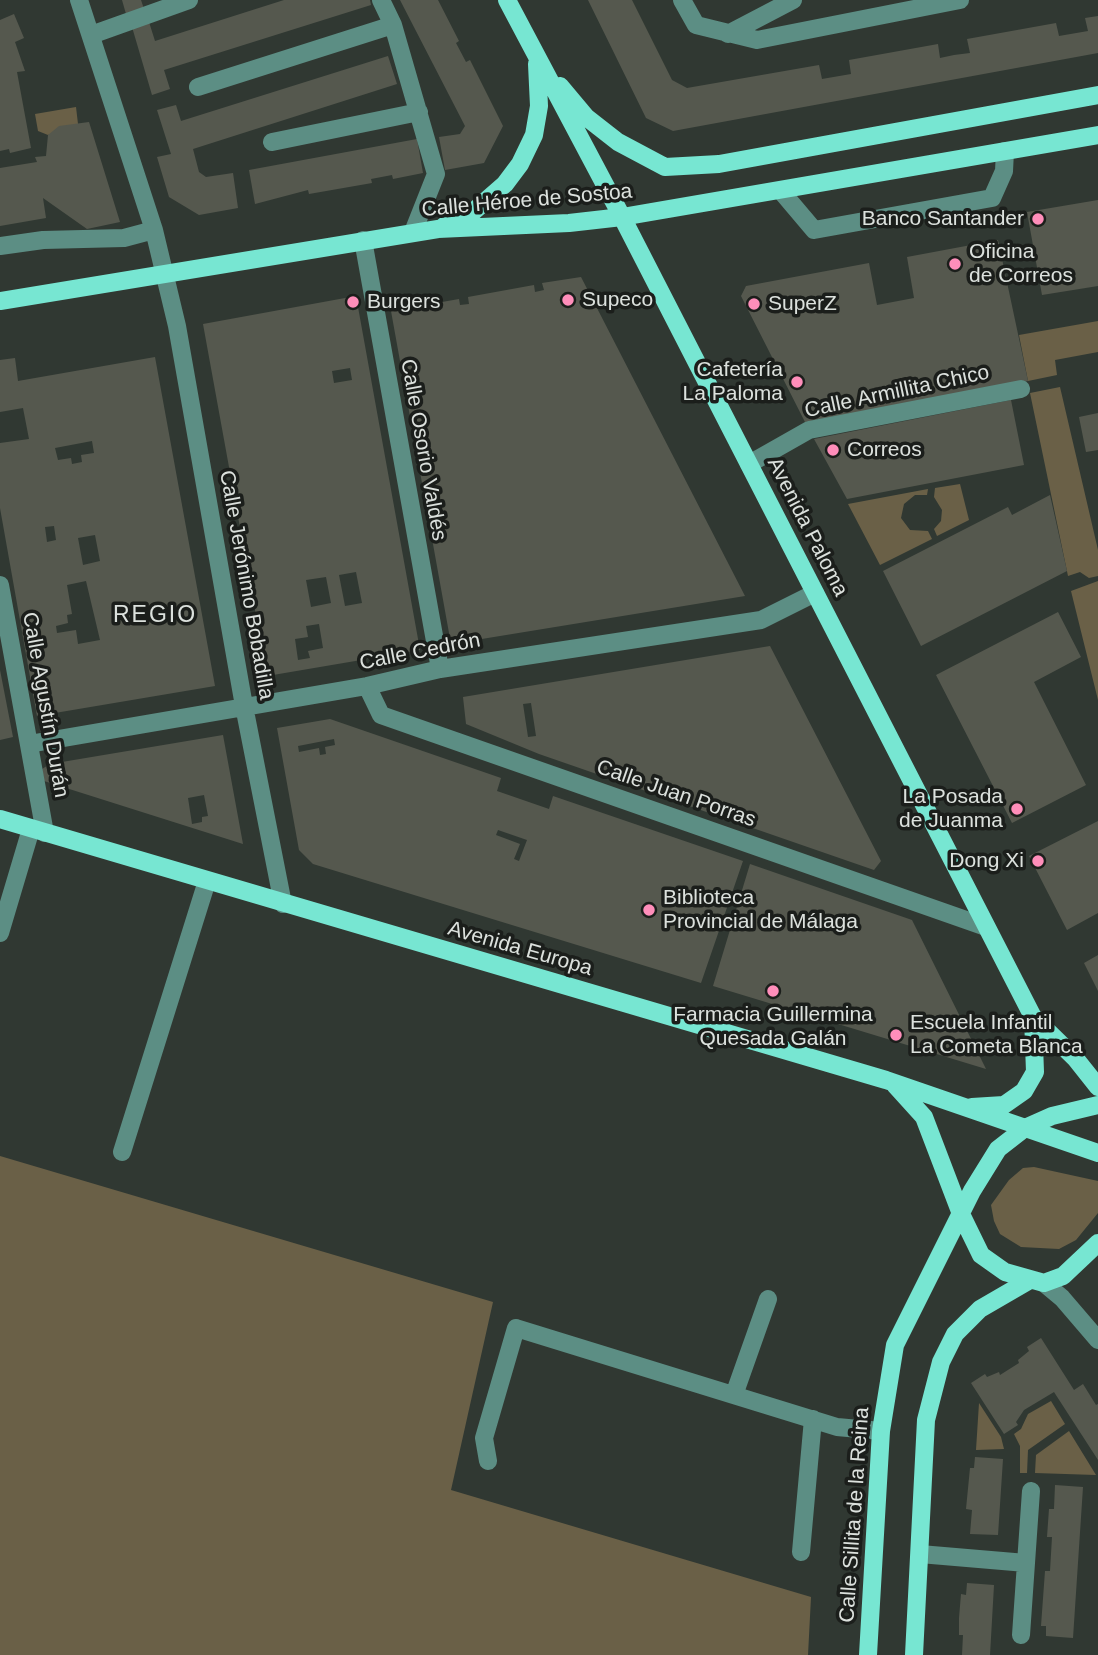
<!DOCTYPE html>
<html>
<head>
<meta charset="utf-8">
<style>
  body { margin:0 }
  canvas { display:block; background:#303832 }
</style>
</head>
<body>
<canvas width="1098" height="1655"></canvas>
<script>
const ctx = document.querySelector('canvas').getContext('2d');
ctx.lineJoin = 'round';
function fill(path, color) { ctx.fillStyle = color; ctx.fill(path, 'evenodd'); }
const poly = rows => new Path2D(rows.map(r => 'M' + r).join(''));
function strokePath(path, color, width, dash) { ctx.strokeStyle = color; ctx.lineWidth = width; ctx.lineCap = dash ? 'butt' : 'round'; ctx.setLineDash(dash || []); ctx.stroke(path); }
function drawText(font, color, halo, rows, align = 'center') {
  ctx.font = font + ' Arial,sans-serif'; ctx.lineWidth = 7; ctx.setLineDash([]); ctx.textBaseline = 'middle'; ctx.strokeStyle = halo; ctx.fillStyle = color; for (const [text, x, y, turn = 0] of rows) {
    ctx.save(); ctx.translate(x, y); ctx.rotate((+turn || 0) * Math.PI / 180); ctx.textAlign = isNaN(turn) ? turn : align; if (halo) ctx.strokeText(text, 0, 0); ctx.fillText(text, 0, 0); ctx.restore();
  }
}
fill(poly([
  [76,107,78,124,48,135,38,131,35,114],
  [1098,321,1098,352,1055,360,1057,375,1028,381,1019,335],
  [1060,387,1098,550,1098,576,1089,578,1080,572,1068,576,1030,393],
  [960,484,969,520,937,536,934,529,941,521,942,510,934,497,935,488],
  [928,489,927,495,915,495,904,504,901,518,910,530,928,531,932,539,880,565,848,504],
  [1098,581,1098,700,1071,591],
  [0,1156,493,1302,451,1490,811,1597,808,1655,0,1655],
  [1034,1167,1098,1181,1098,1213,1076,1240,1059,1249,1021,1247,1000,1234,994,1221,991,1205,1009,1180,1023,1168],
  [1051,1401,1065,1424,1028,1450,1027,1473,1020,1473,1020,1446,1014,1434,1021,1429,1028,1414],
  [979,1403,1001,1437,1004,1449,976,1450],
  [1069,1431,1096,1475,1035,1473,1036,1455]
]), '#6a6047');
fill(poly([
  [122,0,141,0,144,9,126,14],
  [284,0,370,0,371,5,164,70,170,89,152,95,132,27,149,22,155,41],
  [400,0,438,0,459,41,456,43,466,62,470,60,503,126,484,163,445,170,439,137,460,134,465,126],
  [588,0,632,0,672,80,687,88,819,65,822,79,851,74,849,60,938,44,940,58,954,55,970,53,967,39,1056,23,1059,36,1088,31,1085,18,1098,16,1098,53,673,131,646,118],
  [14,14,24,38,15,42,25,71,17,72,31,148,10,153,9,149,0,151,0,20],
  [388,56,397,84,193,149,199,172,206,177,233,173,238,208,199,215,169,197,157,157,171,154,157,110,176,105,181,121],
  [89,122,120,222,87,229,43,198,46,218,0,226,0,168,37,162,35,157,46,156,48,135,59,126],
  [417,139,423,173,393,179,392,175,371,179,372,183,309,194,308,190,255,204,249,170],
  [1098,200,1098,286,1042,295,1027,212],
  [998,240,1028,381,805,422,741,296,746,286,869,263,877,305,914,298,907,257],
  [581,277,745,596,451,644,391,311,459,299,460,305,469,304,468,297,534,285,535,292,544,290,542,283],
  [356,296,420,650,267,676,203,324],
  [350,368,352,380,334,383,332,371],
  [356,572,362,603,345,606,339,575],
  [326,577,331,603,311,607,306,580],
  [319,624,323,648,308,651,310,658,298,660,295,639,308,637,306,626],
  [155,357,215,686,37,716,0,508,0,443,29,439,23,408,0,412,0,360,15,358,18,381],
  [92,441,94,453,81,455,82,462,72,464,71,458,58,460,55,448],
  [54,526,56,540,47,542,45,527],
  [95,535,100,561,83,565,78,538],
  [86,581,100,640,78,644,76,630,57,633,56,626,68,623,67,615,72,614,67,585],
  [1011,400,1024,465,847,499,814,439],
  [1098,413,1098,450,1086,452,1079,417],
  [1050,495,1067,571,921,646,883,571,1008,507,1012,515],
  [1058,612,1081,657,1034,682,1086,785,1012,823,936,675],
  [770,646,881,861,874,870,539,754,466,724,463,697],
  [531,703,536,736,528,737,523,704],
  [0,670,13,737,0,740],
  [330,719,501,778,497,791,549,809,553,796,743,861,701,983,313,864,299,850,277,728],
  [334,739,335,745,325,747,326,754,320,755,319,748,299,752,298,746],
  [498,830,527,840,519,861,514,859,520,844,496,835],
  [223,735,243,844,44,781,42,769,50,764],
  [204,795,208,816,202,817,202,822,192,824,188,798],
  [1098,821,1098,913,1067,930,1029,856],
  [750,864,912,920,986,1069,713,986],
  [1098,955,1098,991,1084,963],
  [1041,1338,1074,1390,1083,1384,1096,1405,1098,1404,1098,1460,1054,1392,1024,1410,1016,1422,1018,1425,1004,1434,971,1383,985,1374,987,1377,999,1372,1000,1375,1019,1363,1018,1360,1029,1351,1027,1347],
  [975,1457,1003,1459,998,1535,970,1534,972,1510,966,1509,970,1468,974,1468],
  [1055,1485,1083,1487,1073,1638,1046,1636,1046,1626,1041,1626,1045,1571,1050,1571,1052,1537,1047,1537,1049,1509,1054,1509],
  [967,1583,994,1585,990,1655,962,1655,963,1635,959,1635,959,1618,961,1594,966,1595]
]), '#55584e');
strokePath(poly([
  [79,0,154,230,177,326,244,706,283,904],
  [381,0,393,25,436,174,413,232],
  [682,0,696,25,757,40,960,0],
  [728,34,793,0],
  [91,35,189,0],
  [198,87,393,25],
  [272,142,419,112],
  [781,191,814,230,992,198,1004,171,1005,151],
  [363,240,440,669],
  [0,246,43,240,124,238,154,230],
  [749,464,809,430,1021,389],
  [0,585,45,833],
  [367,686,381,715,986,927],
  [29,744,367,686,440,669,761,620,815,593],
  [0,933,31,829],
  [122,1152,207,881],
  [1044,1283,1062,1298,1098,1340],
  [734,1395,768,1299],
  [488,1461,484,1438,516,1328,837,1427,881,1431],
  [801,1552,813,1419],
  [920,1554,1026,1563],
  [1021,1635,1031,1491]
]), '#5c8e84', 18);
strokePath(poly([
  [507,0,622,217,1033,1017,1075,1058,1098,1087],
  [560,86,586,117,618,142,665,167,719,164,1098,95],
  [444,226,474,211,505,184,520,164,534,135,539,106,537,64],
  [0,301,438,229,569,223,622,217,1098,135],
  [0,819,886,1080,1098,1153],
  [895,1085,924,1117,961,1214,981,1255,1005,1272,1044,1283,1063,1276,1098,1243],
  [972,1107,1004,1105,1024,1091,1035,1072,1033,1017],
  [868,1655,881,1431,895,1345,972,1191,998,1149,1025,1128,1052,1116,1098,1105],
  [914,1655,926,1420,941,1362,955,1334,980,1309,1030,1280]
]), '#77e6d2', 18);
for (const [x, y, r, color] of [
  [1038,219,7,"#ff8eba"],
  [955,264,7,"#ff8eba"],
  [568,300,7,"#ff8eba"],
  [353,302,7,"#ff8eba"],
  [754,304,7,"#ff8eba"],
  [797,382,7,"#ff8eba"],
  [833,450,7,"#ff8eba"],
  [1017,809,7,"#ff8eba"],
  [1038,861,7,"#ff8eba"],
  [649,910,7,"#ff8eba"],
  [773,991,7,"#ff8eba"],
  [896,1035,7,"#ff8eba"]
]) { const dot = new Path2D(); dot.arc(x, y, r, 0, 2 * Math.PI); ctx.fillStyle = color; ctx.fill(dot); strokePath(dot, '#1b1e1b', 2.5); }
drawText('21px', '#dce1dd', '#1b1e1b', [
  ["Calle Héroe de Sostoa",527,201,-5],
  ["Calle Armillita Chico",897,392,-12],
  ["Calle Osorio Valdés",423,450,80],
  ["Avenida Paloma",807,527,63],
  ["Calle Jerónimo Bobadilla",246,585,80],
  ["Calle Cedrón",420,652,-11],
  ["Calle Agustín Durán",45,705,80],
  ["Calle Juan Porras",676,794,19],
  ["Avenida Europa",520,949,16],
  ["Calle Sillita de la Reina",855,1515,-86]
]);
drawText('21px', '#dce1dd', '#1b1e1b', [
  ["Banco Santander",1024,219,"right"],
  ["Oficina",969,252],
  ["de Correos",969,276],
  ["Supeco",582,300],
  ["Burgers",367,302],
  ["SuperZ",768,304],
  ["Cafetería",783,370,"right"],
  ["La Paloma",783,394,"right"],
  ["Correos",847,450],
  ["La Posada",1003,797,"right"],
  ["de Juanma",1003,821,"right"],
  ["Dong Xi",1024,861,"right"],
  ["Biblioteca",663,898],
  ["Provincial de Málaga",663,922],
  ["Farmacia Guillermina",773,1015,"center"],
  ["Quesada Galán",773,1039,"center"],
  ["Escuela Infantil",910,1023],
  ["La Cometa Blanca",910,1047]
], 'left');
ctx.letterSpacing = '2px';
drawText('23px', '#dce1dd', '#1b1e1b', [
  ["REGIO",155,616]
]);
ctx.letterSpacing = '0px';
</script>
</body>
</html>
